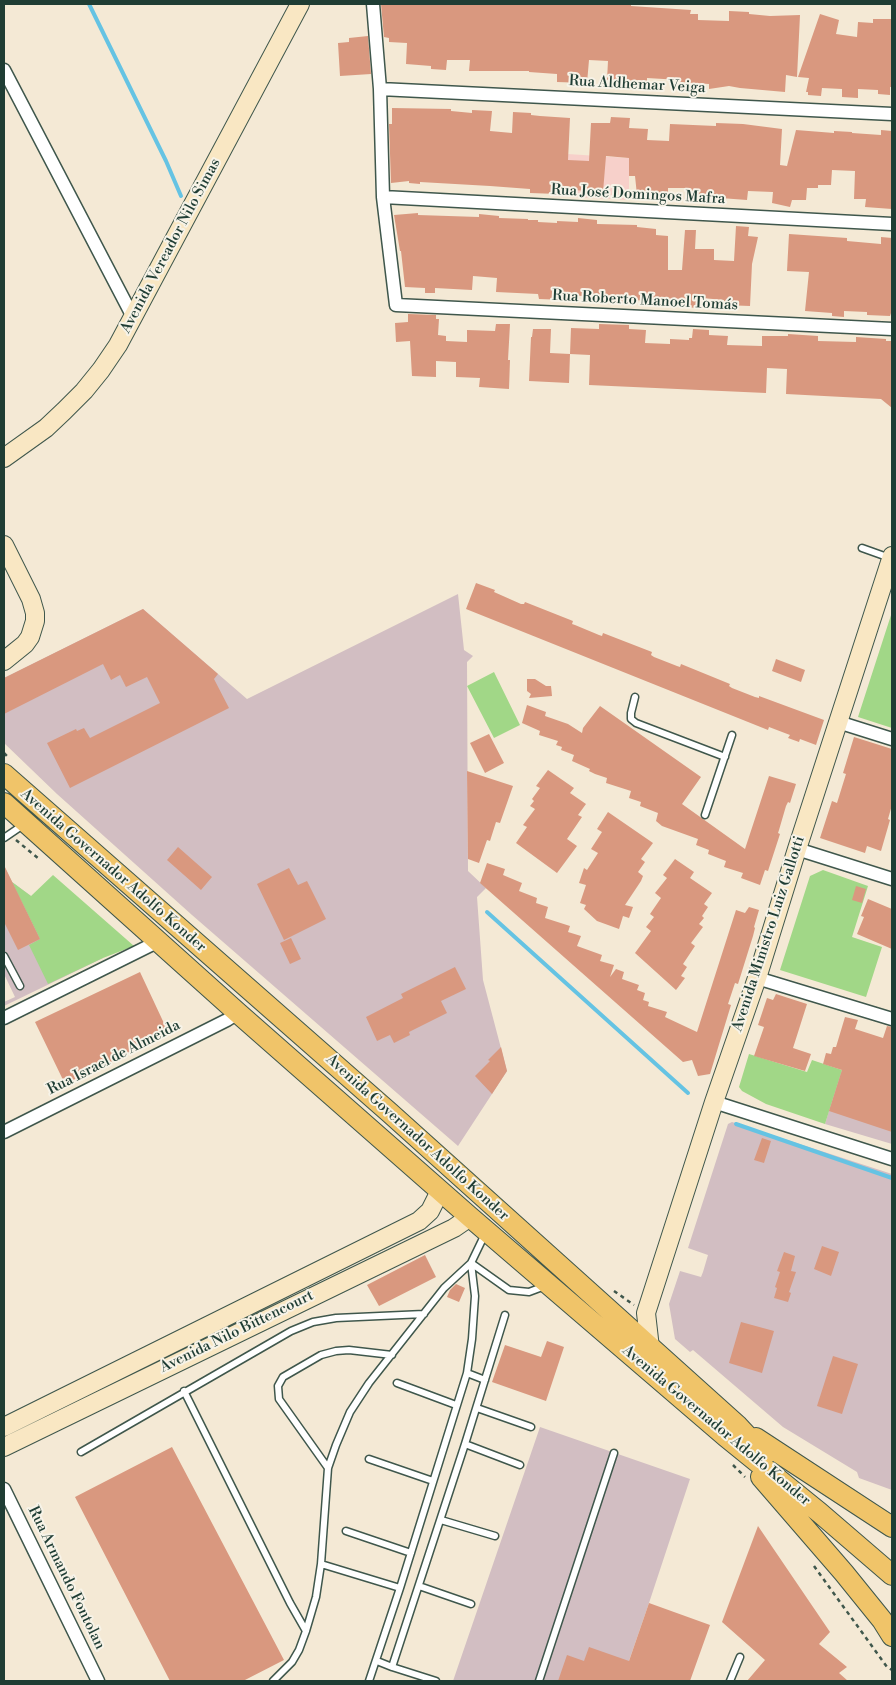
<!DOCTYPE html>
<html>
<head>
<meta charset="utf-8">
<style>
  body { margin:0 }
  #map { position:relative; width:896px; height:1685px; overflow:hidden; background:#f4e9d5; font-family:"Libre Bodoni",serif }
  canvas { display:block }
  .frame { position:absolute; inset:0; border:5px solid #1f3d34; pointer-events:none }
</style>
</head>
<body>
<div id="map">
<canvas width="896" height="1685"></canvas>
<div class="frame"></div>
</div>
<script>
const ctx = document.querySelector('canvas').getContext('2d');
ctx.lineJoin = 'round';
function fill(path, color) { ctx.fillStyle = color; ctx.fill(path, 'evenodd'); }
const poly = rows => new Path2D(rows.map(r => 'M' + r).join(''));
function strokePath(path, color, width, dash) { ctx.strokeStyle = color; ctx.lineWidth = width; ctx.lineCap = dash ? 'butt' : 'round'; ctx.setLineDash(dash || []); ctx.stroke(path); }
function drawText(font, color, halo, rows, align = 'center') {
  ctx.font = font + ' "Libre Bodoni",serif'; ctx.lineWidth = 4; ctx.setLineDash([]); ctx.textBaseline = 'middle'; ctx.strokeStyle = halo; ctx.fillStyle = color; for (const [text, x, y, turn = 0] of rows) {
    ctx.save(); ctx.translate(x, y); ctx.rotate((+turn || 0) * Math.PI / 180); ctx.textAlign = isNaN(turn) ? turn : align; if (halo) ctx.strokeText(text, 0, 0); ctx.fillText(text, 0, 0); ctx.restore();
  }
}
fill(poly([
  [552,153,629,158,629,200,549,196]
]), '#f7d0ca');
fill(poly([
  [458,594,464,650,473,656,467,662,468,871,486,888,477,897,483,980,507,1071,458,1146,192,915,57,794,4,743,4,678,143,609,247,699],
  [5,868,12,882,31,896,103,958,4,1006,4,1002,15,997,4,974,4,869],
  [841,1071,892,1087,892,1144,825,1124],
  [732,1122,892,1174,892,1490,859,1478,857,1472,783,1427,693,1350,690,1352,675,1339,669,1304,680,1271,701,1277,703,1272,708,1255,688,1248,728,1124],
  [540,1427,690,1479,649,1603,622,1681,453,1681]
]), '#d2bec2');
fill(poly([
  [892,612,892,728,858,717],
  [494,672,520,725,494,738,467,686],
  [823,870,868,886,852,937,882,947,866,997,780,970,810,876],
  [53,875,134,946,103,958,48,984,29,945,40,939,12,882,31,896],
  [749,1054,807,1072,812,1060,842,1070,825,1124,766,1104,742,1091,739,1087]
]), '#a1d787');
strokePath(poly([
  [89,4,166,161,181,196],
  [487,912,688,1093],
  [736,1124,892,1178]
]), '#65c3e3', 4);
fill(poly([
  [381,4,631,4,631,6,691,10,690,14,698,14,698,20,729,21,729,11,749,12,749,14,770,16,800,15,797,77,786,75,785,92,740,88,729,86,709,89,709,84,680,82,680,80,647,78,647,81,607,80,608,61,589,60,587,83,557,82,557,74,529,72,529,71,469,71,470,60,447,60,446,70,431,69,431,66,406,64,407,43,389,42,389,38,384,37],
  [820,14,839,20,836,34,857,37,858,22,873,23,873,19,892,19,892,87,890,87,890,95,878,94,878,90,858,89,858,98,842,97,842,89,822,88,821,96,808,95,808,92,806,92,809,78,798,77],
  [368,36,371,74,340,76,338,43,349,42,349,38],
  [392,108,451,109,451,111,472,113,472,110,492,111,490,131,512,133,513,112,531,113,531,115,540,116,570,118,568,160,589,161,591,123,610,123,611,117,630,118,629,128,648,129,647,140,669,141,670,124,716,126,716,123,743,124,782,129,780,165,787,166,796,130,834,133,834,131,852,132,852,133,881,135,881,130,892,131,892,209,865,207,866,199,854,199,855,171,832,170,831,185,818,185,818,188,807,188,806,200,792,200,790,207,772,203,773,192,748,191,747,200,707,197,707,201,688,200,689,188,668,188,668,198,648,198,648,195,637,195,635,176,629,176,629,158,606,156,603,192,558,189,558,194,530,193,530,189,490,186,420,182,420,184,409,183,409,181,391,183,389,124,392,124],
  [418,213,418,215,479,217,479,214,499,216,499,218,528,219,528,220,538,220,538,222,557,223,557,221,578,222,578,218,597,220,597,224,637,225,637,227,656,229,656,235,668,236,668,270,682,270,685,230,696,230,695,249,714,249,714,260,734,261,736,226,749,227,748,236,758,237,752,264,750,306,724,305,724,300,702,298,701,305,698,305,698,308,682,307,682,302,630,300,629,304,600,301,600,297,565,295,565,300,539,299,538,294,496,292,497,278,473,276,472,290,435,288,435,293,425,293,425,288,405,287,401,251,400,251,394,215],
  [789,234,847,238,847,241,881,244,881,237,892,238,892,313,891,313,890,316,867,315,867,312,844,311,844,317,832,316,832,313,805,311,809,272,787,271],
  [408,314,436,315,436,319,439,319,438,335,446,336,446,341,467,342,467,330,495,331,496,324,510,324,508,360,510,360,509,389,479,387,480,378,456,377,456,362,436,361,436,377,412,376,410,341,396,342,395,323,408,322],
  [599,324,629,325,629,329,646,330,645,343,670,344,670,339,689,340,689,338,692,338,693,329,709,330,709,335,728,336,727,345,762,346,762,336,788,336,788,334,818,336,818,341,856,342,856,337,886,339,886,341,892,341,892,408,881,399,786,394,787,369,767,368,766,393,589,385,590,355,570,354,571,328,599,329],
  [533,329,551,329,550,353,570,354,569,383,529,381,531,337,532,337],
  [476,583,495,590,494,592,521,604,524,604,525,602,573,621,572,624,575,625,599,635,602,636,603,633,652,652,651,655,654,657,677,666,680,667,681,664,730,684,729,686,732,688,755,697,759,698,759,696,824,720,816,745,800,739,799,742,788,738,790,735,769,727,768,730,466,609],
  [143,609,218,674,214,679,229,708,70,788,47,743,76,729,77,731,84,728,90,738,160,703,147,677,126,687,120,675,111,680,103,664,4,714,4,678],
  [776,659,805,670,801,682,772,671],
  [527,679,535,679,546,686,551,686,552,696,529,698,531,694,527,691],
  [527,705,546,712,545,716,568,724,582,733,583,728,600,706,701,777,682,804,745,849,769,776,796,784,790,803,788,802,786,806,779,830,778,833,780,834,768,871,765,870,760,885,741,878,743,873,724,867,726,861,708,854,709,850,696,845,698,839,662,826,656,821,658,813,640,806,641,802,629,798,631,791,606,783,607,778,595,774,589,771,590,769,572,761,574,755,561,750,562,747,556,745,558,741,539,735,540,731,522,723],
  [489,734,504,763,485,773,470,743],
  [854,737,892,749,892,805,888,819,890,820,881,851,867,846,865,853,820,838,832,801,837,803,846,774,843,773],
  [548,770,574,788,570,793,586,804,578,815,582,817,567,839,577,846,557,873,516,843,527,827,523,825,535,809,530,806,534,801,532,799,540,788,536,786],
  [467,771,513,786,500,823,496,822,490,841,487,840,479,863,468,859],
  [608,812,653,843,641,859,645,862,638,872,643,876,641,881,625,905,633,907,629,918,623,916,619,929,597,921,584,909,586,905,580,903,586,885,579,883,584,868,587,870,598,853,591,849,602,832,597,829],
  [178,847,212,877,201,890,167,860],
  [675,859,694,872,690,878,712,893,704,904,708,907,702,916,704,918,699,924,703,927,691,943,695,946,683,964,687,967,681,976,685,978,676,990,635,953,651,931,646,927,654,917,650,914,661,898,655,893,667,878,663,875],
  [487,863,505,869,503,875,522,883,519,891,537,898,536,903,548,907,545,918,570,926,568,932,581,936,577,946,602,955,600,961,614,965,610,977,616,969,624,972,622,979,639,985,637,990,645,993,643,1000,649,1002,648,1006,667,1012,665,1017,697,1032,736,910,745,913,749,907,759,910,754,927,755,928,753,936,738,984,735,983,728,1004,731,1005,710,1074,698,1076,692,1060,683,1062,480,883],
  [4,865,40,939,18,950,4,922],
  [289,868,298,885,307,881,326,919,284,940,257,884],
  [856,886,866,889,862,903,852,900],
  [868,899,892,909,892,949,857,934,864,917,861,916],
  [291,938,301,959,290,964,280,943],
  [455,967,466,989,441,1001,447,1013,409,1032,410,1035,394,1043,390,1035,377,1041,366,1017,403,998,401,994],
  [140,972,169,1034,65,1084,35,1022],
  [776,994,807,1004,793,1048,811,1054,805,1071,754,1056,764,1027,758,1025,767,998,773,1000],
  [845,1017,858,1020,855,1029,883,1038,887,1026,892,1027,892,1132,829,1111,842,1070,823,1064,826,1053,831,1054,833,1047,836,1047],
  [501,1047,507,1071,492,1094,475,1076,490,1061,488,1060],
  [762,1138,771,1141,764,1163,754,1160],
  [822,1246,839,1252,831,1276,814,1269],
  [784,1252,795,1256,791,1271,796,1272,789,1292,791,1293,788,1302,774,1298,777,1288,775,1287,780,1272,777,1271],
  [425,1255,436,1277,379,1306,367,1285],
  [456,1284,465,1288,459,1302,447,1297,450,1290],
  [741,1322,774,1331,762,1373,729,1363],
  [547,1341,564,1347,546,1401,492,1382,505,1345,541,1357],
  [833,1356,858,1364,842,1414,817,1406],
  [172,1447,284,1660,243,1681,170,1681,75,1497],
  [758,1526,830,1632,819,1644,847,1667,839,1673,848,1681,747,1681,765,1660,722,1622],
  [649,1603,710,1625,690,1681,558,1681,567,1655,584,1661,589,1647,629,1661]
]), '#d9987f');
const lane = poly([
  [862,548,890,558],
  [635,697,631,713,631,719,636,723,725,757],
  [705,815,732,735],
  [4,838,23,825],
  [4,956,20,986],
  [467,1373,485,1380],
  [397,1383,456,1405],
  [184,1391,290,1603,306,1631],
  [477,1408,531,1427],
  [465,1444,520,1465],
  [81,1452,291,1331,313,1322,336,1318,424,1314],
  [369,1459,433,1481],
  [328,1468,279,1399,278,1386,283,1377,321,1355,336,1351,349,1350,392,1355],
  [441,1520,495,1536],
  [346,1531,411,1553],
  [321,1564,400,1588],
  [419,1586,471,1604],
  [377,1661,392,1667,465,1444,505,1315],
  [392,1667,436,1681],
  [273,1681,292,1662,299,1650,306,1631,316,1597,321,1564,328,1468,336,1445,350,1412,369,1383,444,1288,471,1263,509,1290,529,1292,545,1286],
  [369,1681,400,1588,467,1373,472,1339,475,1296,471,1263,485,1234],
  [539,1681,614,1453],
  [730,1681,740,1657]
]);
const street = poly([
  [373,4,380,89,383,197,396,305,892,329],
  [4,70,133,317],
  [380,89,892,114],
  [383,197,892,224],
  [838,722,892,739],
  [797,849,892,879],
  [757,978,892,1019],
  [4,1018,159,941],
  [714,1102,892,1159],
  [4,1132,227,1020,238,1013],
  [4,1489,98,1681]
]);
const secondary = poly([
  [4,458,46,428,64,411,84,391,101,370,118,345,300,4],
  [4,545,31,599,35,613,35,621,30,637,25,644,4,661],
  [650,1348,646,1313,714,1102,757,978,797,849,892,556],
  [4,1427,419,1221,430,1211,440,1191],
  [4,1447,454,1228,470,1217]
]);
const primary = poly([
  [4,774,390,1113,738,1426,765,1455],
  [4,803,238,1013,470,1217,725,1436,820,1513,892,1575],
  [756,1438,892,1527],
  [761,1477,844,1573,882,1620,892,1636]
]);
strokePath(lane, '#3f574c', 9);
strokePath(street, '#3f574c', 15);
strokePath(secondary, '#3f574c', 20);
strokePath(primary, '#3f574c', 22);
strokePath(poly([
  [4,753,9,758],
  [16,840,39,859],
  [614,1291,634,1305],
  [733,1465,745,1477],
  [814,1566,887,1667,892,1670]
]), '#3f574c', 2.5, [4, 4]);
strokePath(lane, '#fff', 6);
strokePath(street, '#fff', 12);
strokePath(secondary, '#f9e7c3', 18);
strokePath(primary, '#f0c469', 20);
drawText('15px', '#1f3d34', '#f7f3e8', [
  ["Rua Aldhemar Veiga",637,85,3],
  ["Rua José Domingos Mafra",638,195,3],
  ["Avenida Vereador Nilo Simas",171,246,-62],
  ["Rua Roberto Manoel Tomás",645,301,3],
  ["Avenida Governador Adolfo Konder",113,871,41],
  ["Avenida Ministro Luiz Gallotti",769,934,-72],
  ["Rua Israel de Almeida",114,1058,-27],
  ["Avenida Governador Adolfo Konder",417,1138,42],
  ["Avenida Nilo Bittencourt",237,1332,-26],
  ["Avenida Governador Adolfo Konder",716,1426,40],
  ["Rua Armando Fontolan",66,1578,64]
]);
</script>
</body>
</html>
